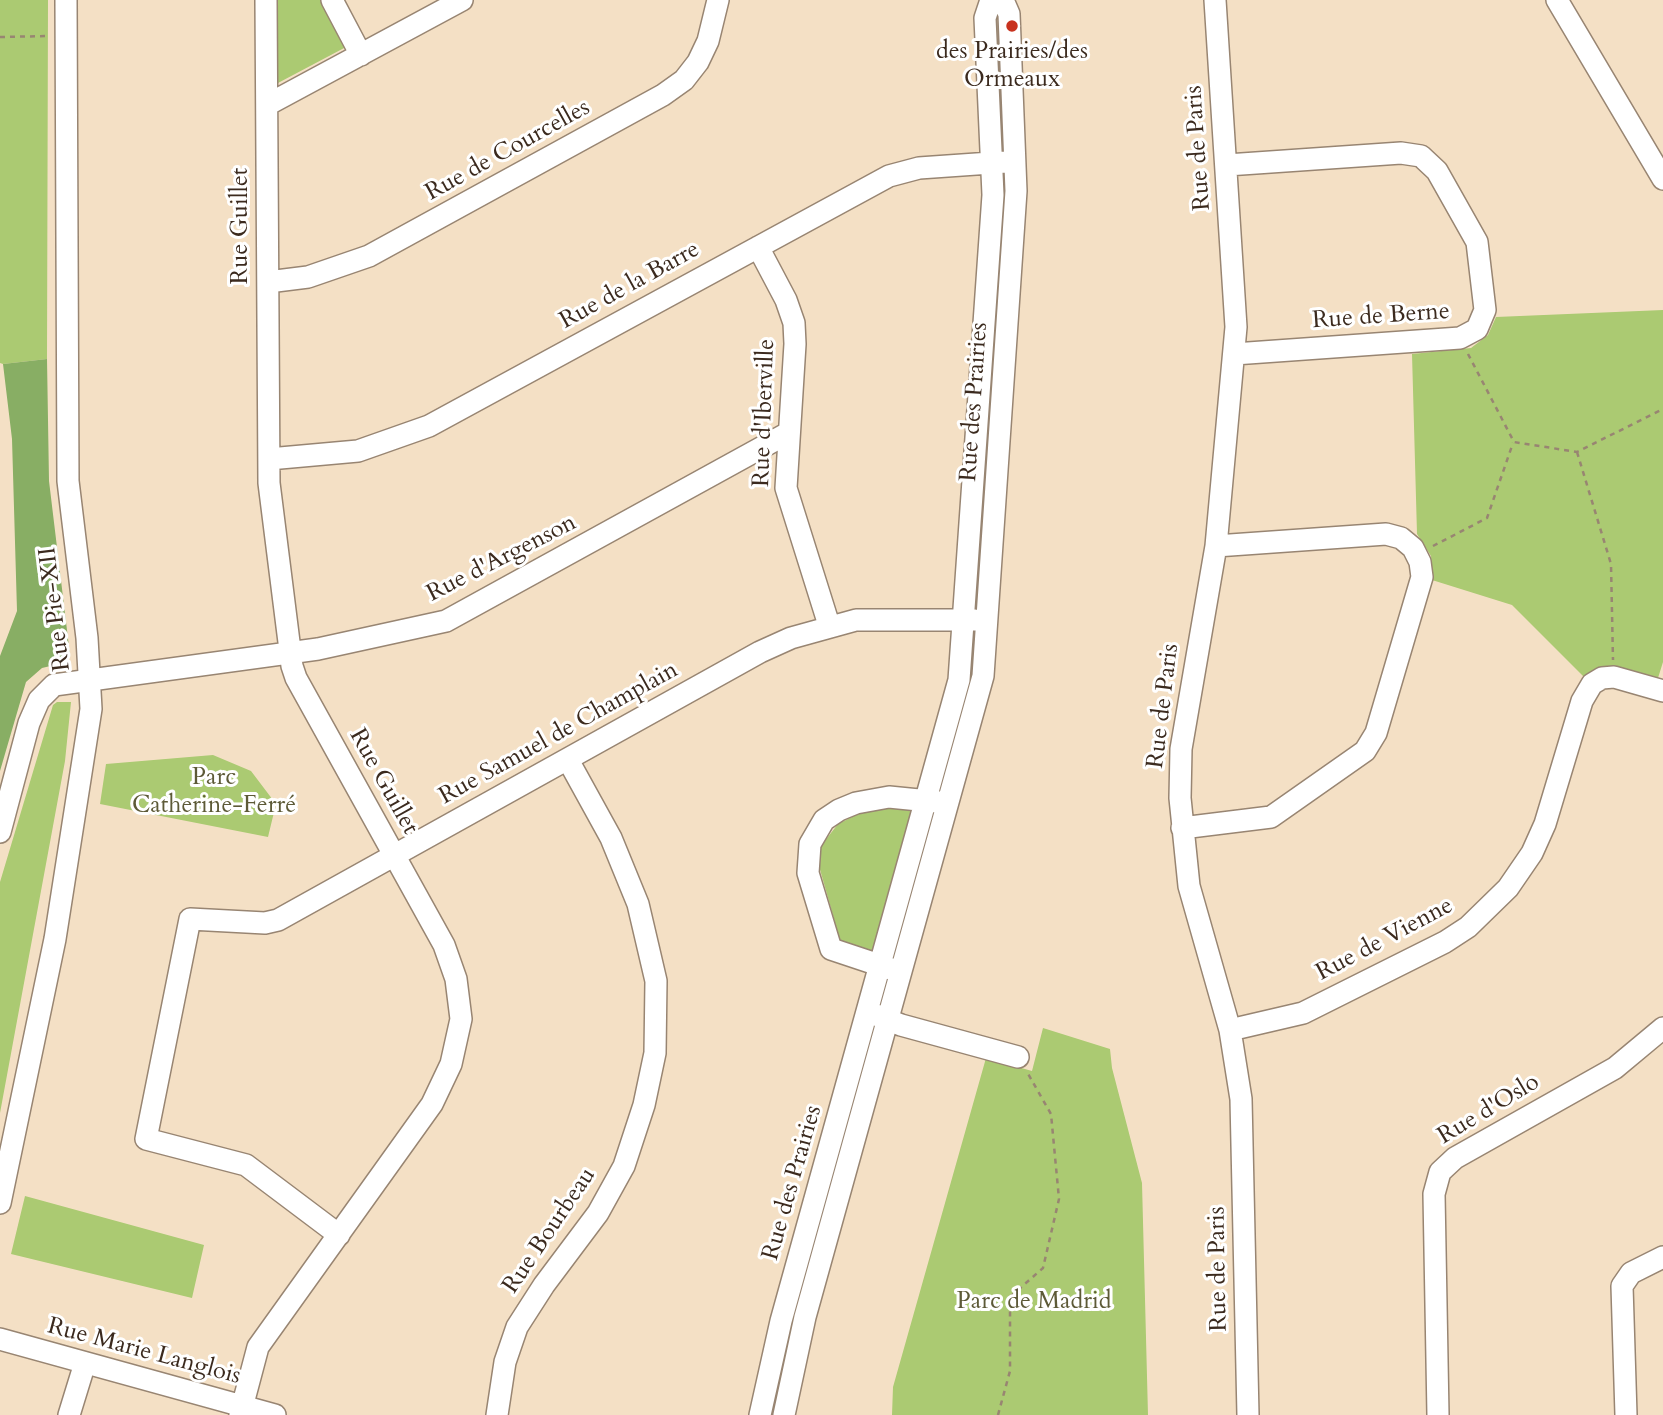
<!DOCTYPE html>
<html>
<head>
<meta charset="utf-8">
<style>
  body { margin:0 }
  canvas { display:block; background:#f4e0c5 }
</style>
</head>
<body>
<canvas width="1663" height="1415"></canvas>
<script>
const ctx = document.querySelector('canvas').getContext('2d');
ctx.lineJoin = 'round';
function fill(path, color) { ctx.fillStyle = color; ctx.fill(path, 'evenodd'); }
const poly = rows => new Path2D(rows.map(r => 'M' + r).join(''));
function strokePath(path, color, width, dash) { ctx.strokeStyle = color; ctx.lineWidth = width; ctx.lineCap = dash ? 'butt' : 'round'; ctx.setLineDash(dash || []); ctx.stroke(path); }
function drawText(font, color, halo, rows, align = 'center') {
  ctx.font = font + ' Cardo,serif'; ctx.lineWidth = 6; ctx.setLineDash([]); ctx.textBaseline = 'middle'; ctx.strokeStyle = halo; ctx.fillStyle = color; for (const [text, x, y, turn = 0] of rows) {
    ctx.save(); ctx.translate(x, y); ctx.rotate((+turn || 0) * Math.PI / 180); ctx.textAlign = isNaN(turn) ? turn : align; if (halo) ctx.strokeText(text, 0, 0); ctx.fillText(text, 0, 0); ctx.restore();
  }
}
fill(poly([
  [0,0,48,0,47,359,3,364,0,363],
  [276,0,320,0,346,47,278,83],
  [1663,310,1663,662,1658,678,1610,666,1585,678,1512,605,1432,580,1431,556,1417,534,1412,354,1471,348,1488,335,1496,317],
  [57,702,71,702,65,761,0,1113,0,882,53,705],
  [213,755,251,771,276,804,268,837,100,804,106,764],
  [890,806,915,811,875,952,840,940,819,866,820,847,838,824,862,812],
  [1043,1028,1110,1049,1112,1068,1142,1183,1148,1415,892,1415,893,1387,986,1058,1032,1071],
  [25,1196,204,1245,192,1298,11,1254]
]), '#abca72');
fill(poly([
  [47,359,49,481,70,655,67,662,42,668,26,682,0,771,0,656,17,611,12,439,3,364]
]), '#88ae64');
const minor = poly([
  [332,0,361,55],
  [1215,0,1236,327,1216,546,1181,749,1180,798,1189,886,1230,1030,1241,1099,1248,1415],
  [1557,0,1663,179],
  [267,105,462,0],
  [1227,165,1401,153,1421,156,1437,171,1477,242,1485,310,1477,329,1460,338,1234,354],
  [758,247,786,300,794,323,795,344,786,488,829,625],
  [268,282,308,277,369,256,663,95,684,80,698,62,708,41,718,0],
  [269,459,358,451,429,426,889,176,919,168,1005,162],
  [1182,828,1271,817,1365,751,1376,733,1422,577,1420,562,1413,548,1401,538,1386,534,1216,546],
  [0,832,29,723,39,700,54,685,318,649,446,621,788,433],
  [894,970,831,949,808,873,810,844,824,820,839,810,856,803,889,797,939,802],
  [876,1015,901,1025,1018,1057],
  [1230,1030,1303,1013,1445,942,1468,927,1508,888,1532,853,1545,824,1582,701,1592,684,1602,678,1614,677,1663,691],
  [0,1203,55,939,91,709,87,638,68,481,66,0],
  [339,1235,246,1165,146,1139,190,919,265,923,278,920,760,652,791,638,856,620,975,620],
  [0,1339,275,1415],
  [69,1415,85,1363],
  [240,1415,258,1347,432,1104,451,1064,461,1019,456,979,444,945,296,678,292,666,269,483,266,0],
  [497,1415,505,1362,517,1327,544,1285,598,1213,624,1166,644,1105,655,1053,656,981,638,904,611,838,568,760],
  [760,1415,781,1321,959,680,993,195,985,18,991,0],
  [784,1415,805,1317,983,676,1016,191,1009,14,1003,0],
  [1438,1415,1434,1194,1440,1172,1455,1158,1615,1068,1663,1028],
  [1626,1415,1622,1286,1631,1273,1663,1257]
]);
strokePath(minor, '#988572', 24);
strokePath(poly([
  [0,37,49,36],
  [1468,354,1514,442,1577,452,1663,409],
  [1577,452,1611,564,1613,660],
  [1433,546,1487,518,1513,443],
  [998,1415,1010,1371,1010,1297,1043,1268,1059,1199,1051,1114,1027,1072]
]), '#988572', 2.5, [5, 5]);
strokePath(minor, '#fff', 21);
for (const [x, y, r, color] of [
  [1012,26,7,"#c8321e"]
]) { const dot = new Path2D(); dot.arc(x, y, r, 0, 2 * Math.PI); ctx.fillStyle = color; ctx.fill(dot); strokePath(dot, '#fff', 2.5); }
drawText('24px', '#3b2a1e', '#fff', [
  ["des Prairies/des",1012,52],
  ["Ormeaux",1012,80]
]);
drawText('24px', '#3b2a1e', '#fff', [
  ["Rue de Paris",1199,148,-94],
  ["Rue de Courcelles",508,151,-29],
  ["Rue Guillet",241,226,-90],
  ["Rue de la Barre",630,286,-29],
  ["Rue de Berne",1381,317,-4],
  ["Rue des Prairies",975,402,-86],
  ["Rue d'Iberville",765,413,-88],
  ["Rue d'Argenson",502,559,-27],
  ["Rue Pie-XII",56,609,-97],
  ["Rue de Paris",1164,706,-83],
  ["Rue Samuel de Champlain",559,734,-29],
  ["Rue Guillet",383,782,61],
  ["Rue de Vienne",1385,940,-28],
  ["Rue d'Oslo",1489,1110,-31],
  ["Rue des Prairies",793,1183,-74],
  ["Rue Bourbeau",550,1231,-56],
  ["Rue de Paris",1219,1269,-91],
  ["Rue Marie Langlois",144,1352,15]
]);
drawText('24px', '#5d5a37', '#fff', [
  ["Parc",214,778],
  ["Catherine-Ferré",214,806],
  ["Parc de Madrid",1034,1302]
]);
</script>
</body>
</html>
